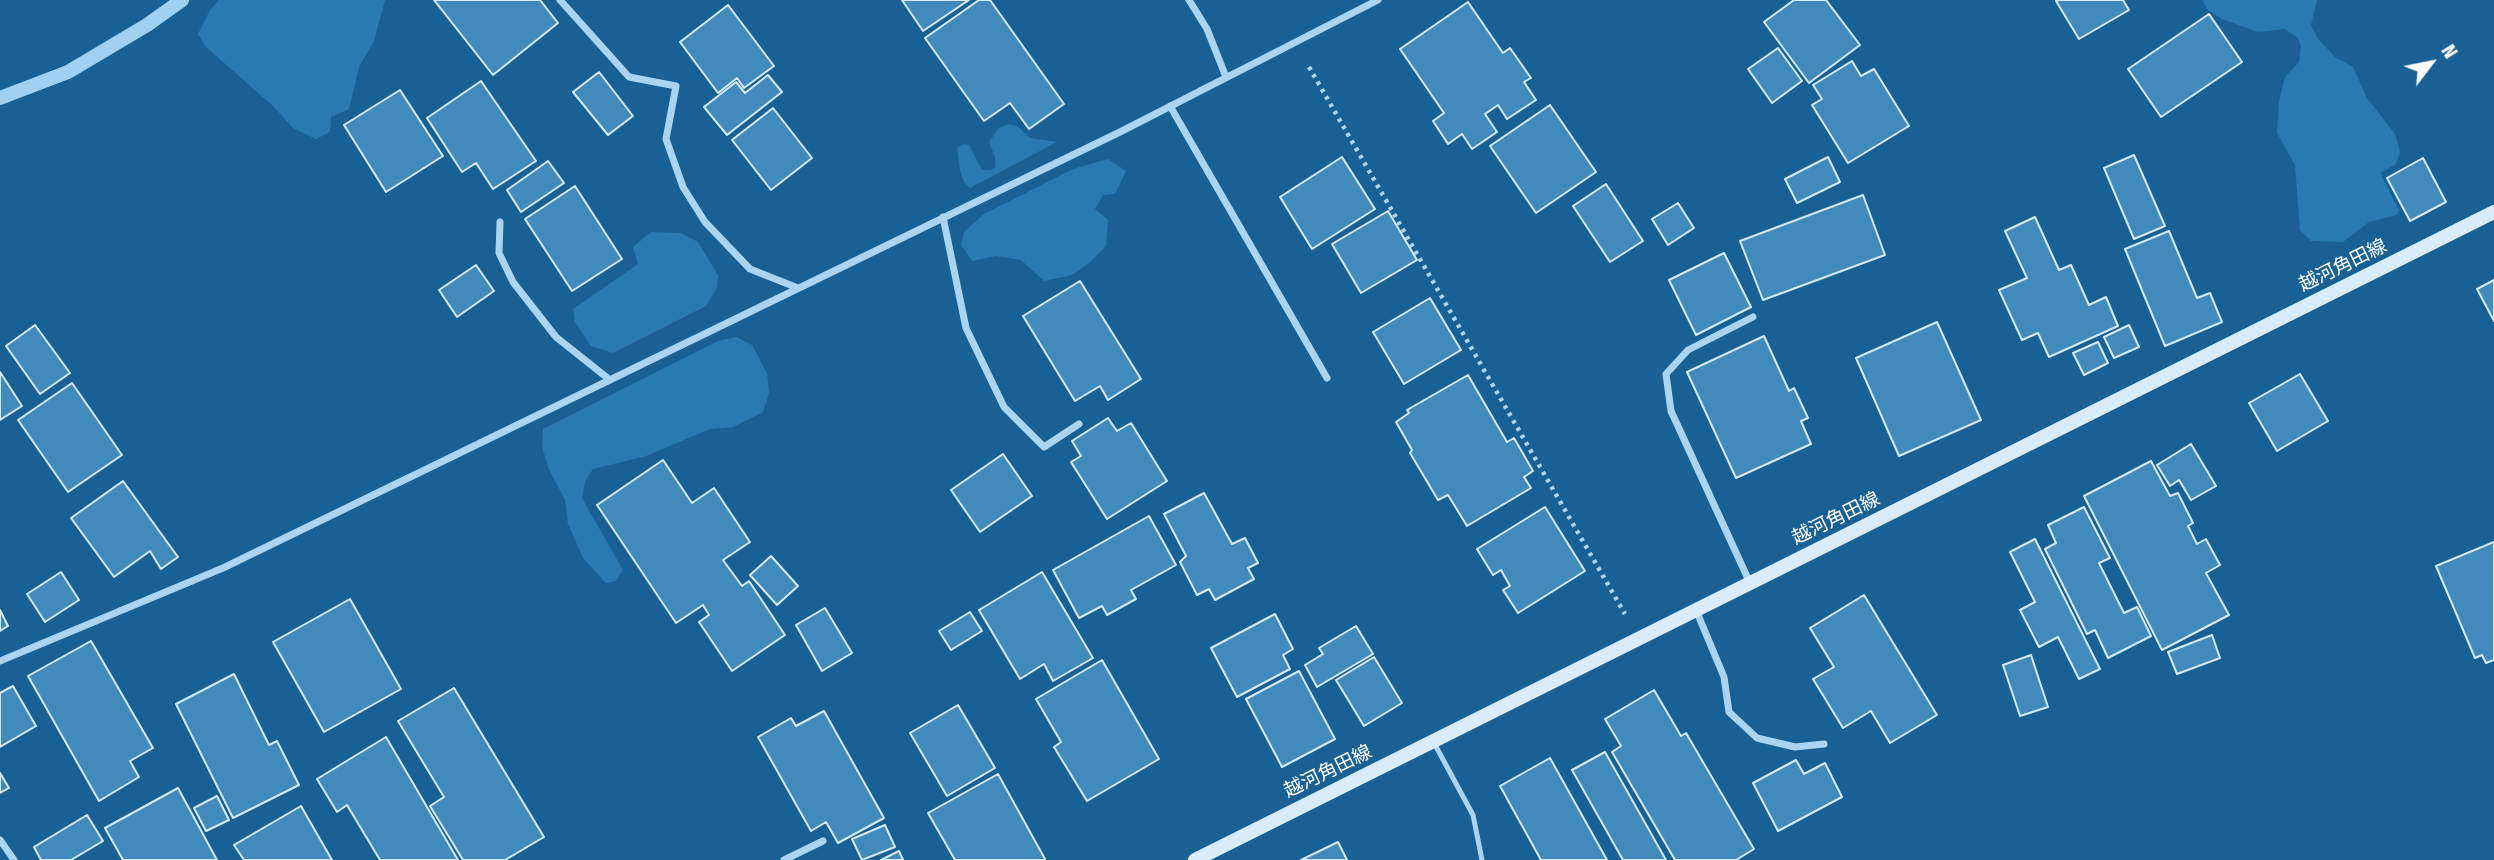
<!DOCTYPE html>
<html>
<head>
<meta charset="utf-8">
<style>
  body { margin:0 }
  #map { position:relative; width:2494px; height:860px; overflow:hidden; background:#196194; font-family:"Fira Sans Condensed",sans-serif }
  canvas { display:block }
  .north { position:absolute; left:2396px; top:28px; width:70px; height:70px; -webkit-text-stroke:5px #196194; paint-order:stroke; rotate:58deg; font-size:19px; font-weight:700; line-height:28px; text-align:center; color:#fff }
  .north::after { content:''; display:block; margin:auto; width:24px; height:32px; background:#fff; clip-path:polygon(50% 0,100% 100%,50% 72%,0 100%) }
</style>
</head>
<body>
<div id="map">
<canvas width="2494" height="860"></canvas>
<div class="north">N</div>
</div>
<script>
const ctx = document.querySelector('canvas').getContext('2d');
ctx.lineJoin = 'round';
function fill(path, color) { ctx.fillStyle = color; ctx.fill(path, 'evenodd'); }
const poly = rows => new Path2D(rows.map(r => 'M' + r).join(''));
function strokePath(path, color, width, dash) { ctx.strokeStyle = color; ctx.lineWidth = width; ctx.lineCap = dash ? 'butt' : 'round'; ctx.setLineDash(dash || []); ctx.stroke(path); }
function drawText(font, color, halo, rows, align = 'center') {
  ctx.font = font + ' "Fira Sans Condensed","Noto Sans JP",sans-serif'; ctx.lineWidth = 7; ctx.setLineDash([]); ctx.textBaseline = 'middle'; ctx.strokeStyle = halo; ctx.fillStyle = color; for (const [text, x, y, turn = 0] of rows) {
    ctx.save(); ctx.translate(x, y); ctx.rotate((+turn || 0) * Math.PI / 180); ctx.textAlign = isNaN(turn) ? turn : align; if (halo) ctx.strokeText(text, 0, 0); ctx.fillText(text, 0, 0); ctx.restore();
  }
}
fill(poly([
  [219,0,385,0,374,41,359,67,349,109,331,117,330,132,316,139,293,128,273,106,206,47,198,34,210,10],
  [2202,0,2317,0,2311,25,2318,39,2335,57,2353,67,2367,98,2395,134,2400,152,2396,164,2380,173,2399,210,2397,215,2369,222,2343,242,2311,241,2300,230,2295,165,2277,133,2279,102,2285,77,2299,62,2301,46,2298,38,2285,29,2258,32,2222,19,2208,10],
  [1008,124,1017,126,1030,138,1057,142,970,188,964,182,960,170,957,148,963,144,969,145,982,170,991,170,995,167,995,157,989,142,999,128],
  [1108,159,1126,171,1115,194,1103,195,1095,209,1108,220,1106,246,1090,262,1072,275,1044,281,1021,260,996,256,972,261,961,245,964,232,984,214,1073,169],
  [651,232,681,233,698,242,718,275,717,288,706,306,613,353,591,346,575,322,573,309,638,264,633,247],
  [736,337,752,345,767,373,769,393,763,412,733,427,710,429,646,456,593,469,585,481,582,498,623,570,616,581,606,583,583,558,568,524,565,500,548,467,542,446,543,429,718,341]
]), '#297ab1');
strokePath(poly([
  [0,98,68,72,147,25,182,0]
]), '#9ed1f2', 14);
const building = poly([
  [434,0,540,0,558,23,493,75,434,0],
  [902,0,969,0,923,31,902,0],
  [979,0,990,0,1064,104,1029,129,1010,103,984,121,925,38,979,0],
  [1794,0,1826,0,1860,45,1809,83,1764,22,1794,0],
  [2058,0,2123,0,2129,10,2079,39,2056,1,2058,0],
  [1468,2,1503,53,1510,48,1531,78,1524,82,1536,100,1507,119,1498,105,1485,114,1497,132,1472,149,1462,134,1448,144,1433,121,1444,113,1400,49,1468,2],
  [728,5,774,66,744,88,737,78,718,93,680,42,728,5],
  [2209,14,2242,62,2161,117,2128,69,2209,14],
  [1778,48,1802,81,1772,103,1748,69,1778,48],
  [1852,61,1861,76,1874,69,1909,126,1848,163,1812,105,1822,99,1813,85,1852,61],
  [599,72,633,116,608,135,573,92,599,72],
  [768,75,782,92,727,135,704,107,736,82,745,93,768,75],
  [481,81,536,161,493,189,476,163,462,172,427,118,481,81],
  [400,90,443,156,386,192,344,125,400,90],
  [1550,105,1596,172,1536,213,1490,146,1550,105],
  [773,108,812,158,771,190,732,140,773,108],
  [2134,155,2165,226,2134,239,2104,168,2134,155],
  [1342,157,1375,209,1312,249,1280,197,1342,157],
  [1828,157,1840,182,1797,203,1785,179,1828,157],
  [2423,158,2446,202,2410,221,2387,178,2423,158],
  [548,161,564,183,521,212,507,190,548,161],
  [1606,184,1643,241,1610,262,1573,206,1606,184],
  [575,186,622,259,572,291,525,219,575,186],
  [1863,195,1885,255,1763,300,1740,241,1863,195],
  [1678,203,1694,228,1668,245,1652,219,1678,203],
  [1388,211,1417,260,1361,293,1332,244,1388,211],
  [2035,217,2059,270,2071,265,2089,305,2106,297,2118,326,2049,357,2038,333,2022,340,1999,290,2027,278,2005,231,2035,217],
  [2169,231,2197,298,2210,293,2222,322,2165,346,2125,249,2169,231],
  [1724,253,1751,307,1696,335,1669,280,1724,253],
  [476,265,494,291,457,317,439,290,476,265],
  [2494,280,2494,321,2477,289,2494,280],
  [1080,281,1141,379,1108,400,1100,386,1075,401,1023,316,1080,281],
  [1430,298,1461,350,1404,384,1373,332,1430,298],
  [1937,322,1981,420,1899,456,1856,358,1937,322],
  [35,325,70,373,40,394,6,346,35,325],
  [2129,325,2139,347,2114,358,2104,337,2129,325],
  [1764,336,1789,391,1794,388,1808,418,1801,421,1811,444,1736,478,1687,372,1764,336],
  [2098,342,2108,363,2084,375,2073,353,2098,342],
  [0,372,22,406,0,420,0,372],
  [2300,374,2328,421,2277,451,2249,403,2300,374],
  [1468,375,1507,442,1514,438,1533,471,1524,477,1531,488,1467,526,1448,495,1438,500,1410,453,1412,450,1396,422,1409,413,1407,410,1468,375],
  [72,383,122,455,68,492,18,420,72,383],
  [1108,418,1117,431,1131,423,1167,481,1107,519,1071,462,1081,456,1072,441,1108,418],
  [2191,444,2216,486,2191,500,2179,480,2170,486,2157,465,2191,444],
  [1003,454,1032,496,980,532,951,490,1003,454],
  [663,460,692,503,714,488,750,542,723,560,742,586,749,581,785,635,732,671,699,622,709,615,703,605,676,623,597,505,663,460],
  [2151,461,2170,496,2178,493,2193,523,2188,526,2197,544,2206,539,2220,565,2206,573,2229,615,2162,650,2084,496,2151,461],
  [123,481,178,557,161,569,150,551,114,577,71,518,123,481],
  [1204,493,1232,544,1245,538,1258,563,1248,568,1254,579,1215,600,1209,589,1197,595,1180,562,1186,556,1164,514,1204,493],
  [1545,507,1585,571,1518,613,1503,590,1510,586,1501,570,1493,575,1477,549,1545,507],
  [2084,507,2110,558,2099,563,2124,613,2137,607,2151,636,2108,658,2095,630,2087,634,2045,549,2056,543,2048,525,2084,507],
  [1149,516,1176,565,1131,590,1136,599,1107,615,1102,606,1079,618,1053,570,1149,516],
  [2035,539,2100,669,2079,679,2058,637,2039,647,2020,610,2035,602,2010,552,2035,539],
  [2494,542,2494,660,2486,663,2482,655,2475,658,2436,566,2494,542],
  [771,556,798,586,777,605,750,575,771,556],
  [61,572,79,600,45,622,27,594,61,572],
  [1042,572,1093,658,1053,681,1044,664,1020,679,979,610,1042,572],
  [1864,595,1937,715,1890,743,1871,711,1843,728,1813,679,1834,667,1810,628,1864,595],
  [350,599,401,689,324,732,273,642,350,599],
  [825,608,852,653,822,671,796,625,825,608],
  [0,610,8,626,0,631,0,610],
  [970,612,982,631,951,650,939,631,970,612],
  [1275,614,1293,649,1283,655,1290,669,1237,697,1211,648,1275,614],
  [1356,626,1373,654,1317,687,1305,665,1323,654,1319,648,1356,626],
  [2212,635,2220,658,2177,674,2168,652,2212,635],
  [91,641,153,748,130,761,139,777,99,801,28,676,91,641],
  [2031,655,2048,707,2020,716,2003,665,2031,655],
  [1374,657,1402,703,1364,726,1336,680,1374,657],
  [1102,660,1159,759,1087,801,1054,747,1061,742,1036,699,1102,660],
  [1299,671,1335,739,1282,767,1246,699,1299,671],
  [234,674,269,745,277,741,299,785,233,818,176,704,234,674],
  [13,686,36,726,0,747,0,693,13,686],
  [454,688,544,837,505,860,463,860,430,806,444,797,398,721,454,688],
  [1654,690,1681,736,1686,733,1754,849,1736,860,1675,860,1612,752,1621,746,1605,719,1654,690],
  [958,705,995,768,947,796,910,733,958,705],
  [824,711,884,818,838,843,826,822,811,831,758,737,791,718,796,726,824,711],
  [386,737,458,860,380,860,347,805,337,812,317,779,386,737],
  [1605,752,1666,860,1623,860,1572,770,1605,752],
  [1550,758,1607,860,1541,860,1500,786,1550,758],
  [1796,760,1804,774,1825,763,1842,797,1778,831,1753,783,1796,760],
  [0,773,9,788,0,793,0,773],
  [998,774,1045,859,1044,860,955,860,928,813,998,774],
  [178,788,217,860,123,860,105,828,178,788],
  [217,796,229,820,206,831,194,808,217,796],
  [301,806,332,860,244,860,234,845,301,806],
  [87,815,103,841,71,860,41,860,34,847,87,815],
  [885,825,895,847,862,860,852,839,885,825],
  [1338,842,1347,860,1301,860,1338,842],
  [899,851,903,860,881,860,899,851]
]);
fill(building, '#428abb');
strokePath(building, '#d2eafb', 2);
strokePath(poly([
  [1309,67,1625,614]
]), '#abd4f0', 4.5, [3.5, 5]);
strokePath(poly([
  [1433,741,1473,815,1482,860]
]), '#abd4f0', 5);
strokePath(poly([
  [560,0,629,77,676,86,666,139,683,187,705,222,750,269,798,288],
  [1189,0,1207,29,1226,77],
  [1170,106,1327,378],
  [943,217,966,328,1004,407,1044,447,1079,424],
  [500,222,499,253,513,282,556,337,610,380],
  [1750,583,1671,411,1666,374,1688,350,1753,317],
  [1696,610,1724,677,1729,712,1757,738,1795,747,1824,744],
  [0,661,223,568,1122,131,1378,0],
  [0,840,14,860],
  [784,860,823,841]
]), '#abd4f0', 7);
strokePath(poly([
  [1195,860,2494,212]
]), '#d9ecfb', 14);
drawText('19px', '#fff', '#196194', [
  ["越河角田線",2343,266,-26],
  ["越河角田線",1836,519,-26],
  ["越河角田線",1328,772,-26]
]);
</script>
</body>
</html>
